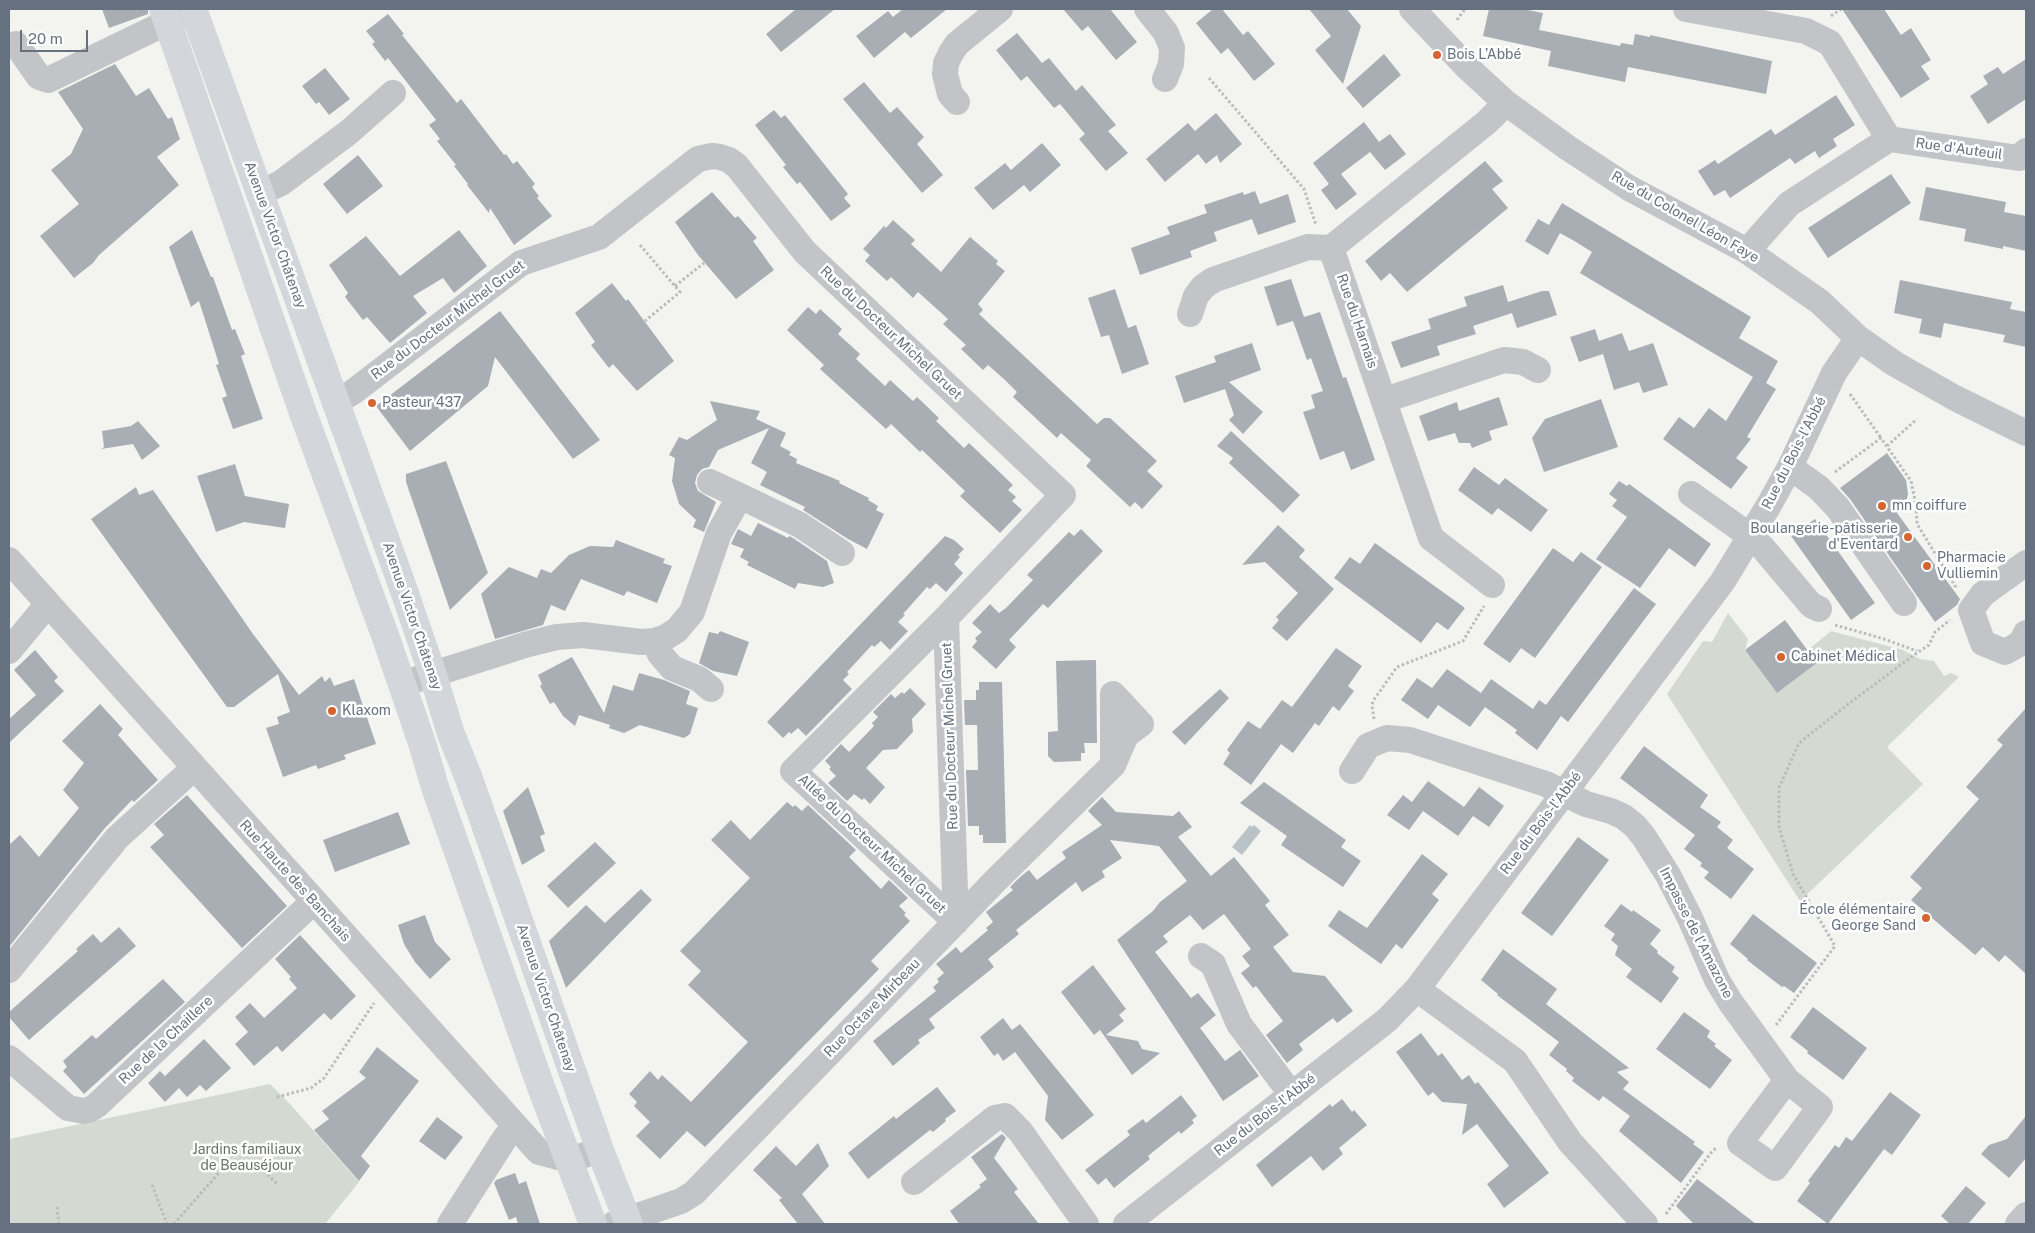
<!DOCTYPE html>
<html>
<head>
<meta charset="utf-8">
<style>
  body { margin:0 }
  #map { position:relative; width:2035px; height:1233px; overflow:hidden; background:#f3f4f0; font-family:"Public Sans",sans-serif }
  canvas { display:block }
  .frame { position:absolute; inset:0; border:10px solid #65717f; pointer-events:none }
  .scale { position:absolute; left:20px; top:30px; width:68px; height:22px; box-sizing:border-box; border:2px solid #65717f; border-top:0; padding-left:6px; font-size:15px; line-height:18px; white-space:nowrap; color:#65717f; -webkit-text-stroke:4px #fff; paint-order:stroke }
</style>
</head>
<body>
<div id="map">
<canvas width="2035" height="1233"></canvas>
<div class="frame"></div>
<div class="scale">20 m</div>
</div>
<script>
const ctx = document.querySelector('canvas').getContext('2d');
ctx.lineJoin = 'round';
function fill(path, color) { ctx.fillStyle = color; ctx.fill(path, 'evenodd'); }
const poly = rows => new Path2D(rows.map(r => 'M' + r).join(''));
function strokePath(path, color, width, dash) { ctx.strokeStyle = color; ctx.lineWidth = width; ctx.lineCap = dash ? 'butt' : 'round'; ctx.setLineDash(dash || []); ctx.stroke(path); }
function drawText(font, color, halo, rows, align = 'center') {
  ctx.font = font + ' "Public Sans",sans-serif'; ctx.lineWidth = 5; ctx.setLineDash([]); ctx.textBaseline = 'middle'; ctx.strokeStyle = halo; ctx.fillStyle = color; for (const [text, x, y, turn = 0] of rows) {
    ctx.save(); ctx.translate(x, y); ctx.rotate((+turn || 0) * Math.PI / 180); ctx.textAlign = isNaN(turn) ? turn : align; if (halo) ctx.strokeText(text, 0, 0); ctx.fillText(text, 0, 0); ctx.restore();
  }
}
fill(poly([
  [1728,613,1748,639,1745,650,1777,693,1817,663,1808,650,1831,631,1903,650,1920,659,1934,661,1944,676,1951,673,1959,677,1887,747,1923,784,1800,901,1667,694,1703,641,1712,642],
  [270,1084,290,1104,359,1182,325,1224,9,1224,9,1139]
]), '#d4dad1');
fill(poly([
  [1250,825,1252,827,1254,825,1261,831,1242,855,1232,847]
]), '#b9c2c7');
fill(poly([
  [102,9,148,9,148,14,109,28],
  [796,9,835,9,781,52,766,34],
  [903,9,947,9,911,38,905,32,874,58,856,36,888,11,893,17],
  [1063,9,1110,9,1137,42,1116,60,1088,26,1082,31],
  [1213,9,1222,9,1243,35,1248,31,1275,64,1254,81,1228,48,1221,54,1196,23],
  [1309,9,1347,9,1361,26,1343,84,1315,50,1331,36],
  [1489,9,1523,9,1543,13,1539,30,1620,46,1621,43,1633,45,1635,34,1650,37,1650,35,1772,61,1766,94,1628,67,1625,82,1548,66,1551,51,1483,36],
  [1842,9,1884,9,1901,35,1911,28,1931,60,1921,66,1930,79,1901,98],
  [388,14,404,34,402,35,457,103,461,99,504,155,506,154,513,164,517,161,535,184,532,187,539,196,537,198,552,216,514,245,490,208,489,213,467,185,468,184,454,166,456,165,437,141,440,139,429,125,436,120,388,58,385,61,372,44,375,42,366,31],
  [1017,33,1042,63,1049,58,1076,91,1082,85,1116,125,1108,131,1128,153,1106,171,1079,139,1085,134,1060,104,1054,108,1027,76,1021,81,996,50],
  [1384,54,1401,75,1363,108,1346,88],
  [2026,59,2026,99,1988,124,1970,96,1988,84,1983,76,1998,67,2003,74],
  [115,64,136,96,149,88,168,119,172,117,180,139,157,157,179,185,99,255,93,263,74,278,40,236,79,204,51,170,71,154,83,129,58,92],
  [325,68,350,99,329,115,319,102,316,104,302,86],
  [864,82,890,113,897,107,924,137,917,144,943,175,922,193,843,99],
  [1836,95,1855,125,1833,139,1837,146,1819,158,1815,151,1795,164,1790,158,1730,198,1725,190,1714,196,1698,171,1715,160,1718,164,1771,129,1775,135],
  [774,110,781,118,785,115,848,194,844,198,851,206,831,221,800,182,797,184,783,167,786,165,755,125],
  [1216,113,1242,144,1220,163,1217,155,1206,164,1198,154,1165,182,1146,159,1188,123,1195,131],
  [1364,122,1379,142,1390,134,1406,154,1385,170,1370,152,1341,174,1357,194,1336,210,1321,190,1329,184,1313,163],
  [1042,143,1061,165,1030,192,1024,185,993,210,974,188,1005,163,1011,170],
  [358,155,383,186,347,214,323,184],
  [1485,161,1503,181,1492,189,1508,208,1407,292,1390,273,1381,281,1365,261],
  [1891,174,1911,203,1828,258,1808,228],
  [1926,187,2006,202,2004,212,2026,216,2026,251,2003,246,2003,249,1964,241,1966,229,1919,220],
  [1255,191,1260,204,1288,194,1296,222,1258,235,1252,219,1214,232,1217,241,1190,251,1192,257,1140,275,1131,248,1170,234,1167,227,1207,213,1204,205,1243,192,1244,195],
  [712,192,735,218,738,216,757,238,753,241,774,270,736,299,698,255,675,222],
  [1562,203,1751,317,1739,338,1778,361,1766,383,1776,389,1747,437,1751,439,1736,458,1748,467,1731,489,1663,439,1679,417,1694,428,1709,408,1726,421,1753,377,1580,273,1592,252,1576,242,1560,233,1548,255,1525,241,1538,219,1549,225],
  [893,220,915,240,911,244,941,272,970,237,998,261,996,264,1005,271,978,304,983,310,979,314,1097,424,1104,418,1110,418,1157,461,1147,471,1163,486,1142,509,1135,502,1130,507,1086,466,1091,460,1061,433,1057,438,1013,397,1017,392,1005,380,988,365,983,370,961,349,966,345,943,324,948,319,918,292,913,298,891,277,887,281,865,261,870,255,863,249,884,226,886,228],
  [192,230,211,277,213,277,232,330,235,329,245,354,241,356,263,419,233,429,222,398,227,396,216,365,219,364,199,301,191,307,169,247],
  [459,230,487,266,454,293,443,278,413,296,427,313,390,343,367,317,363,320,345,297,348,293,329,265,366,236,400,276],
  [1291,279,1304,317,1320,312,1343,378,1346,377,1375,460,1351,470,1344,451,1320,460,1303,412,1315,408,1311,395,1323,391,1311,358,1307,360,1293,321,1277,326,1264,287],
  [1900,280,2012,302,2010,309,2026,312,2026,347,2003,342,2005,335,1944,323,1941,338,1919,333,1922,319,1894,313],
  [612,283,626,301,628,299,674,361,637,391,613,364,609,368,591,345,595,342,575,313],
  [1503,285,1508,302,1542,291,1549,291,1557,315,1517,328,1512,313,1473,326,1476,334,1437,346,1440,355,1401,368,1391,342,1431,329,1428,319,1467,306,1464,297],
  [1115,289,1128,328,1136,325,1149,364,1122,374,1109,335,1101,337,1088,298],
  [808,307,816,314,820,309,842,329,838,334,860,354,856,359,885,386,890,380,913,401,917,397,939,418,936,421,964,448,969,443,1013,485,1008,490,1016,497,1012,501,1022,510,1000,533,960,496,965,491,922,450,920,452,891,424,886,429,820,369,824,365,787,330],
  [500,311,600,440,573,459,495,357,488,386,410,451,376,406],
  [1595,329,1599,341,1622,333,1629,351,1653,343,1668,385,1643,393,1639,382,1614,390,1603,354,1579,362,1570,337],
  [1252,343,1261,370,1229,382,1263,412,1243,434,1229,420,1234,415,1225,389,1184,403,1175,376,1216,362,1214,356],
  [1499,397,1508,425,1489,431,1492,440,1472,448,1470,443,1459,443,1455,433,1428,441,1419,416,1457,402,1459,411],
  [1601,399,1618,447,1544,472,1532,438,1545,419],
  [710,401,760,411,756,419,786,433,780,446,791,452,789,455,797,459,796,463,840,481,839,483,869,498,868,500,878,506,876,510,884,514,867,549,848,539,803,510,805,507,760,485,767,472,751,463,769,428,718,450,709,467,702,469,697,475,695,483,698,491,716,502,704,532,693,527,696,520,679,504,672,481,675,458,669,455,679,437,687,440,717,420],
  [138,421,160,446,142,460,133,444,101,449,104,447,102,431,131,426],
  [1231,431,1300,495,1283,513,1229,463,1233,458,1217,446],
  [1887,453,1906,480,1908,494,1905,507,1897,513,1960,599,1957,605,1935,622,1850,499,1840,488],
  [446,461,488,573,450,610,406,482,406,474],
  [235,464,245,496,289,504,285,528,244,522,216,532,197,476],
  [1474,467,1499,485,1505,478,1548,510,1531,532,1498,508,1492,515,1458,490],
  [1619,481,1627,486,1629,484,1711,544,1695,567,1669,548,1640,588,1596,559,1627,517,1612,506,1617,500,1609,494],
  [136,487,139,495,153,490,253,634,299,695,322,676,325,682,330,677,334,686,354,679,376,744,344,755,346,759,318,769,316,765,283,777,266,728,279,724,277,717,290,712,278,674,234,707,227,707,91,519],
  [1815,519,1875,603,1851,620,1791,536],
  [758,523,788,538,789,536,793,538,827,561,834,583,823,587,798,583,795,589,747,565,749,562,740,557,744,549,731,544,738,529,751,536],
  [1278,525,1305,550,1299,557,1334,589,1287,641,1272,628,1279,620,1276,617,1298,593,1265,562,1242,565],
  [1081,529,1103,551,1048,608,1043,604,1009,640,1016,647,996,669,972,647,977,641,975,638,982,632,972,623,990,604,999,613,1006,608,1033,580,1027,575,1069,532,1074,536],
  [945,536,954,540,964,549,958,555,960,557,954,564,963,573,946,592,936,583,930,589,927,587,903,614,905,615,898,622,908,631,890,650,881,641,874,647,872,645,847,672,849,674,843,680,852,689,806,736,798,728,791,734,789,732,783,738,767,722],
  [616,540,665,559,663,563,672,566,657,603,627,591,624,596,581,579,565,611,551,605,543,625,495,639,481,594,509,567,537,578,541,569,551,573,569,555,590,546,613,547],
  [1375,543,1465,608,1448,630,1437,622,1421,643,1334,578,1350,557,1360,564],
  [1553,548,1573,562,1581,552,1602,567,1535,658,1521,648,1510,663,1483,644],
  [1634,588,1656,604,1568,722,1561,716,1537,750,1515,733,1517,730,1485,707,1470,727,1438,705,1428,719,1401,700,1417,678,1432,688,1447,669,1481,693,1491,679,1533,709,1539,700,1546,705],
  [1785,620,1817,663,1777,693,1745,650],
  [720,631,749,642,737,676,713,671,699,663,709,632,718,634],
  [1336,648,1362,666,1348,686,1354,691,1339,711,1333,706,1319,726,1315,723,1293,753,1281,744,1251,785,1223,764,1230,753,1227,750,1248,721,1260,729,1282,700,1292,707],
  [35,650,58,677,54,681,64,691,9,743,9,719,36,695,14,670],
  [572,657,604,713,613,685,633,691,639,673,664,680,690,691,686,704,698,708,690,734,684,738,640,725,624,733,609,728,610,725,579,715,575,726,563,716,554,702,550,704,540,686,542,684,538,675],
  [1096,660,1097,743,1084,743,1085,753,1081,753,1081,761,1054,762,1048,756,1048,732,1058,731,1056,661],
  [979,682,1002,682,1006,843,983,843,983,835,979,835,979,826,968,826,966,770,978,770,977,725,965,725,964,700,976,700,976,690,979,690],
  [910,688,926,704,912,719,913,732,897,749,883,750,866,768,885,787,870,804,864,798,862,800,854,794,847,801,828,783,836,776,829,769,831,767,825,761,841,744,849,752,874,726,872,723,878,717,873,712,891,694,895,698,902,692,904,694],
  [1220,689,1229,698,1185,745,1172,732],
  [100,704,123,729,118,735,158,780,134,802,132,800,105,828,9,947,9,845,20,835,39,857,79,808,63,790,84,763,62,741],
  [2026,708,2026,974,2005,955,1999,962,1983,947,1975,955,1911,900,1922,888,1910,877,1979,799,1966,787,2003,745,1997,740],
  [1644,746,1708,795,1700,807,1721,822,1717,827,1733,840,1727,848,1754,869,1731,899,1704,878,1709,872,1700,866,1702,863,1684,849,1695,835,1620,778],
  [1428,781,1464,807,1479,787,1504,806,1489,827,1473,816,1458,836,1423,811,1409,830,1387,815,1403,795,1412,802],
  [1264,782,1346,840,1341,847,1361,861,1343,887,1281,845,1287,836,1240,803],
  [528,787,545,834,540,836,545,851,522,865,503,811],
  [187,795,287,906,242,948,150,847,164,835,154,824],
  [1102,797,1116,812,1173,816,1179,811,1192,827,1178,837,1211,876,1234,857,1270,901,1265,905,1289,935,1273,947,1293,972,1325,976,1353,1011,1337,1023,1333,1018,1299,1044,1303,1050,1287,1063,1266,1035,1283,1021,1256,986,1253,988,1241,973,1250,966,1242,956,1251,949,1224,914,1203,930,1190,915,1163,936,1168,942,1155,952,1191,998,1198,993,1216,1015,1200,1028,1225,1061,1240,1050,1259,1076,1223,1101,1117,940,1153,911,1160,902,1187,881,1159,846,1110,840,1122,858,1102,871,1105,877,1082,892,1076,882,1016,930,1019,934,988,959,994,967,929,1019,935,1028,918,1040,920,1043,893,1066,873,1041,936,991,933,987,939,982,937,979,944,973,936,964,956,947,961,953,988,930,986,928,993,922,986,912,1013,890,1010,887,1020,877,1029,870,1037,880,1066,858,1062,852,1102,825,1088,811],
  [787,802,793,807,795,805,802,811,808,805,856,850,849,857,881,889,889,880,908,898,899,906,906,913,904,915,910,921,871,961,879,969,705,1147,687,1131,660,1159,636,1136,650,1122,634,1106,637,1102,629,1094,650,1071,658,1080,662,1075,691,1102,748,1042,688,985,701,971,680,951,750,878,711,840,731,820,750,840],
  [398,812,410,844,335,872,323,840],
  [1578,837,1609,860,1552,936,1521,913],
  [595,842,616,863,568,908,547,886],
  [1422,854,1448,874,1432,894,1439,900,1402,949,1396,944,1381,964,1328,926,1339,910,1367,928],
  [641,889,652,900,566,988,549,941,586,905,605,923],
  [1621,904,1632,912,1633,910,1661,930,1650,944,1658,951,1657,953,1675,967,1672,972,1679,978,1661,1003,1626,977,1632,969,1615,955,1618,946,1611,940,1615,934,1604,926],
  [1753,914,1817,963,1794,993,1784,986,1782,987,1747,960,1748,959,1730,944],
  [425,915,435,942,451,959,430,979,415,962,404,944,398,925],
  [119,927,136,946,29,1040,9,1017,9,1012,78,951,76,949,93,934,101,943],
  [300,935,356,996,331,1020,324,1013,282,1052,277,1046,254,1066,235,1044,248,1032,235,1017,250,1003,264,1018,297,988,289,979,291,977,275,959],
  [1503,949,1557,989,1546,1004,1629,1068,1617,1072,1629,1082,1623,1089,1695,1142,1693,1144,1704,1152,1681,1183,1619,1131,1630,1116,1603,1096,1599,1101,1572,1081,1574,1078,1566,1071,1567,1069,1549,1055,1559,1042,1497,995,1498,994,1481,980],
  [1093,965,1126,1009,1119,1015,1124,1021,1106,1035,1138,1041,1142,1049,1160,1053,1132,1075,1100,1030,1094,1035,1061,992],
  [163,979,185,1002,84,1094,63,1071,67,1067,63,1061,92,1035,96,1039],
  [1813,1007,1867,1048,1843,1080,1807,1053,1808,1051,1790,1037],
  [1684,1012,1710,1031,1707,1037,1716,1044,1714,1046,1732,1060,1710,1089,1656,1049],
  [1003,1018,1012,1030,1020,1024,1094,1115,1062,1140,1045,1120,1048,1096,1015,1052,1003,1061,998,1053,994,1056,980,1037],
  [1421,1033,1438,1056,1442,1053,1462,1080,1469,1075,1475,1084,1478,1082,1549,1173,1504,1208,1487,1184,1509,1166,1477,1124,1462,1135,1467,1104,1442,1102,1433,1092,1428,1096,1396,1052],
  [204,1039,231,1068,206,1091,200,1085,187,1097,179,1088,165,1102,148,1083,160,1071,165,1076],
  [377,1047,419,1081,361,1156,370,1166,359,1181,314,1130,329,1119,322,1111,366,1078,359,1072],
  [937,1087,956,1111,945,1119,946,1121,933,1132,930,1130,868,1179,848,1153,894,1116,896,1119],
  [1890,1092,1921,1115,1892,1155,1884,1149,1828,1224,1797,1201,1810,1183,1808,1181,1835,1145,1839,1148,1846,1137,1852,1141],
  [1181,1095,1197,1116,1192,1120,1194,1123,1181,1134,1179,1131,1148,1156,1150,1159,1114,1188,1106,1178,1098,1185,1085,1170,1130,1135,1127,1131,1143,1119,1146,1123],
  [1342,1099,1352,1112,1354,1110,1367,1125,1339,1148,1343,1154,1323,1171,1311,1156,1272,1187,1256,1165,1330,1104,1332,1107],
  [2026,1116,2026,1158,2009,1178,1981,1154,1989,1145,2007,1139],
  [437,1117,463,1137,445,1160,419,1141],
  [1002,1134,1006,1138,994,1158,1018,1189,1014,1192,1039,1224,959,1224,950,1211,981,1187,979,1185,987,1179,971,1157],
  [818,1143,829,1166,802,1194,825,1224,798,1224,779,1200,782,1198,753,1170,776,1146,796,1166],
  [515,1173,519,1184,526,1181,540,1224,518,1224,516,1217,509,1220,494,1183,496,1180],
  [1697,1179,1717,1194,1756,1224,1694,1224,1676,1206],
  [1966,1186,1986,1203,1968,1224,1950,1224,1941,1216]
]), '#a8aeb4');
strokePath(poly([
  [1831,16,1841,9],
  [1457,20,1465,9],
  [1209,78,1304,189,1316,225],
  [640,245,680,292,645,321],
  [675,286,704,263],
  [1850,394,1881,438],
  [1887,446,1917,419],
  [1835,472,1881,438,1911,481,1916,505,1917,524,1957,589],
  [1835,625,1884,639,1917,651],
  [1374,719,1372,705,1373,701,1397,667,1463,641,1484,606],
  [1776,1025,1835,946,1793,874,1779,827,1779,788,1799,743,1847,705,1918,652,1929,645,1935,632,1950,620],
  [277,1097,311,1088,324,1078,374,1003],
  [257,1164,277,1184],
  [152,1185,167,1224],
  [57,1207,59,1224],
  [1666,1214,1713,1150,1717,1148],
  [174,1224,224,1167]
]), '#b9bbbd', 3, [2.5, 2.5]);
strokePath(poly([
  [1147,9,1166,33,1172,48,1171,64,1165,79],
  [1412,9,1468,68,1506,103,1568,148,1629,188,1747,251,1820,302,1858,338,1895,364,1955,398,2026,433],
  [1686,9,1806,31,1830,43,1889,139],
  [16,44,39,77,48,80,186,13],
  [957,102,950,94,945,74,946,63,951,53,957,44,1000,9],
  [1889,139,2019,158,2026,151],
  [260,193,281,183,349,132,393,93],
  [1747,251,1789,204,1889,139],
  [1190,314,1196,296,1203,287,1213,280,1308,247,1331,248],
  [1385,400,1504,360,1523,362,1538,370],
  [335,403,353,392,521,263,599,237,698,159,712,156,720,157,729,160,737,166,805,252,1063,495,946,618,956,922],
  [1790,467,1819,488,1838,508,1904,603],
  [710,482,740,496],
  [1691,494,1750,536,1763,548,1811,605,1819,609],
  [9,560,539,1152,569,1160,600,1150],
  [2026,563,1983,594,1971,610,1983,643,2005,652,2021,643,2026,633],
  [1492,585,1431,538,1331,248,1487,122,1506,103],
  [946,618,793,771,956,922],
  [654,641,660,654,672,668,699,679,711,689],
  [9,651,47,605],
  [402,684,528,644,557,637,583,635,641,642,654,641,666,637,677,630,692,612,719,533,740,496,800,525,842,553],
  [1352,771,1368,746,1387,738,1410,740,1546,784,1586,804,1611,811,1624,817,1635,826,1644,837,1668,875,1690,918,1717,980,1731,1003,1787,1080,1740,1143,1775,1168,1820,1107,1787,1080],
  [1201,956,1213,964,1239,1024,1292,1095],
  [9,970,117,838,194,768],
  [1417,989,1515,1061,1570,1142,1645,1224],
  [9,1058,68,1108,84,1111,91,1109,97,1105,313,902],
  [914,1182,995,1118,1005,1116,1020,1131,1086,1224],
  [450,1224,505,1138,515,1126],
  [614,1224,681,1201,694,1193,997,879,1113,765,1126,735,1141,724,1113,694,1113,765],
  [1126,1224,1387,1020,1417,989,1723,581,1769,505,1790,467,1834,373,1858,338],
  [2018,1224,2026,1215]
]), '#c2c4c8', 26);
strokePath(poly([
  [163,9,303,413,386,638,422,743,435,787,541,1087,593,1224],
  [193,9,401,582,433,675,451,734,468,776,600,1150,629,1224]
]), '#d3d7db', 28);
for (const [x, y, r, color] of [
  [1437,55,5,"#d6642e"],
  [372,403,5,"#d6642e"],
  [1882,506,5,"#d6642e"],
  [1908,537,5,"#d6642e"],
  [1927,566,5,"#d6642e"],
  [1781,657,5,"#d6642e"],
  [332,711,5,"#d6642e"],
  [1926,918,5,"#d6642e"]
]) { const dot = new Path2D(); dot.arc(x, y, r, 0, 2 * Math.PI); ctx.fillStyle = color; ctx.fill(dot); strokePath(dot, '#fff', 2); }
drawText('14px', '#65717f', '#fff', [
  ["Bois L’Abbé",1447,55],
  ["Pasteur 437",382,403],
  ["mn coiffure",1892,506],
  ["Boulangerie-pâtisserie",1898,529,"right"],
  ["d'Eventard",1898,545,"right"],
  ["Pharmacie",1937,558],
  ["Vulliemin",1937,574],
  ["Cabinet Médical",1791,657],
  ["Klaxom",342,711],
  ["École élémentaire",1916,910,"right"],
  ["George Sand",1916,926,"right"]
], 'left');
drawText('14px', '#65717f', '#fff', [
  ["Rue d'Auteuil",1959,149,8],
  ["Rue du Colonel Léon Faye",1685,217,30],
  ["Avenue Victor Châtenay",275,235,70],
  ["Rue du Docteur Michel Gruet",448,320,-37],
  ["Rue du Harnais",1357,321,71],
  ["Rue du Docteur Michel Gruet",891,333,43],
  ["Rue du Bois-l'Abbé",1794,453,-63],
  ["Avenue Victor Châtenay",412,616,71],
  ["Rue du Docteur Michel Gruet",950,736,-92],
  ["Rue du Bois-l'Abbé",1541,823,-53],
  ["Allée du Docteur Michel Gruet",872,844,43],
  ["Rue Haute des Banchais",295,881,48],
  ["Impasse de l'Amazone",1696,933,63],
  ["Avenue Victor Châtenay",546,998,71],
  ["Rue Octave Mirbeau",872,1008,-46],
  ["Rue de la Chaillere",166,1040,-43],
  ["Rue du Bois-l'Abbé",1265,1115,-38]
]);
drawText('14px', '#657663', '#fff', [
  ["Jardins familiaux",247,1150],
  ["de Beauséjour",247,1166]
]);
</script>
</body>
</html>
